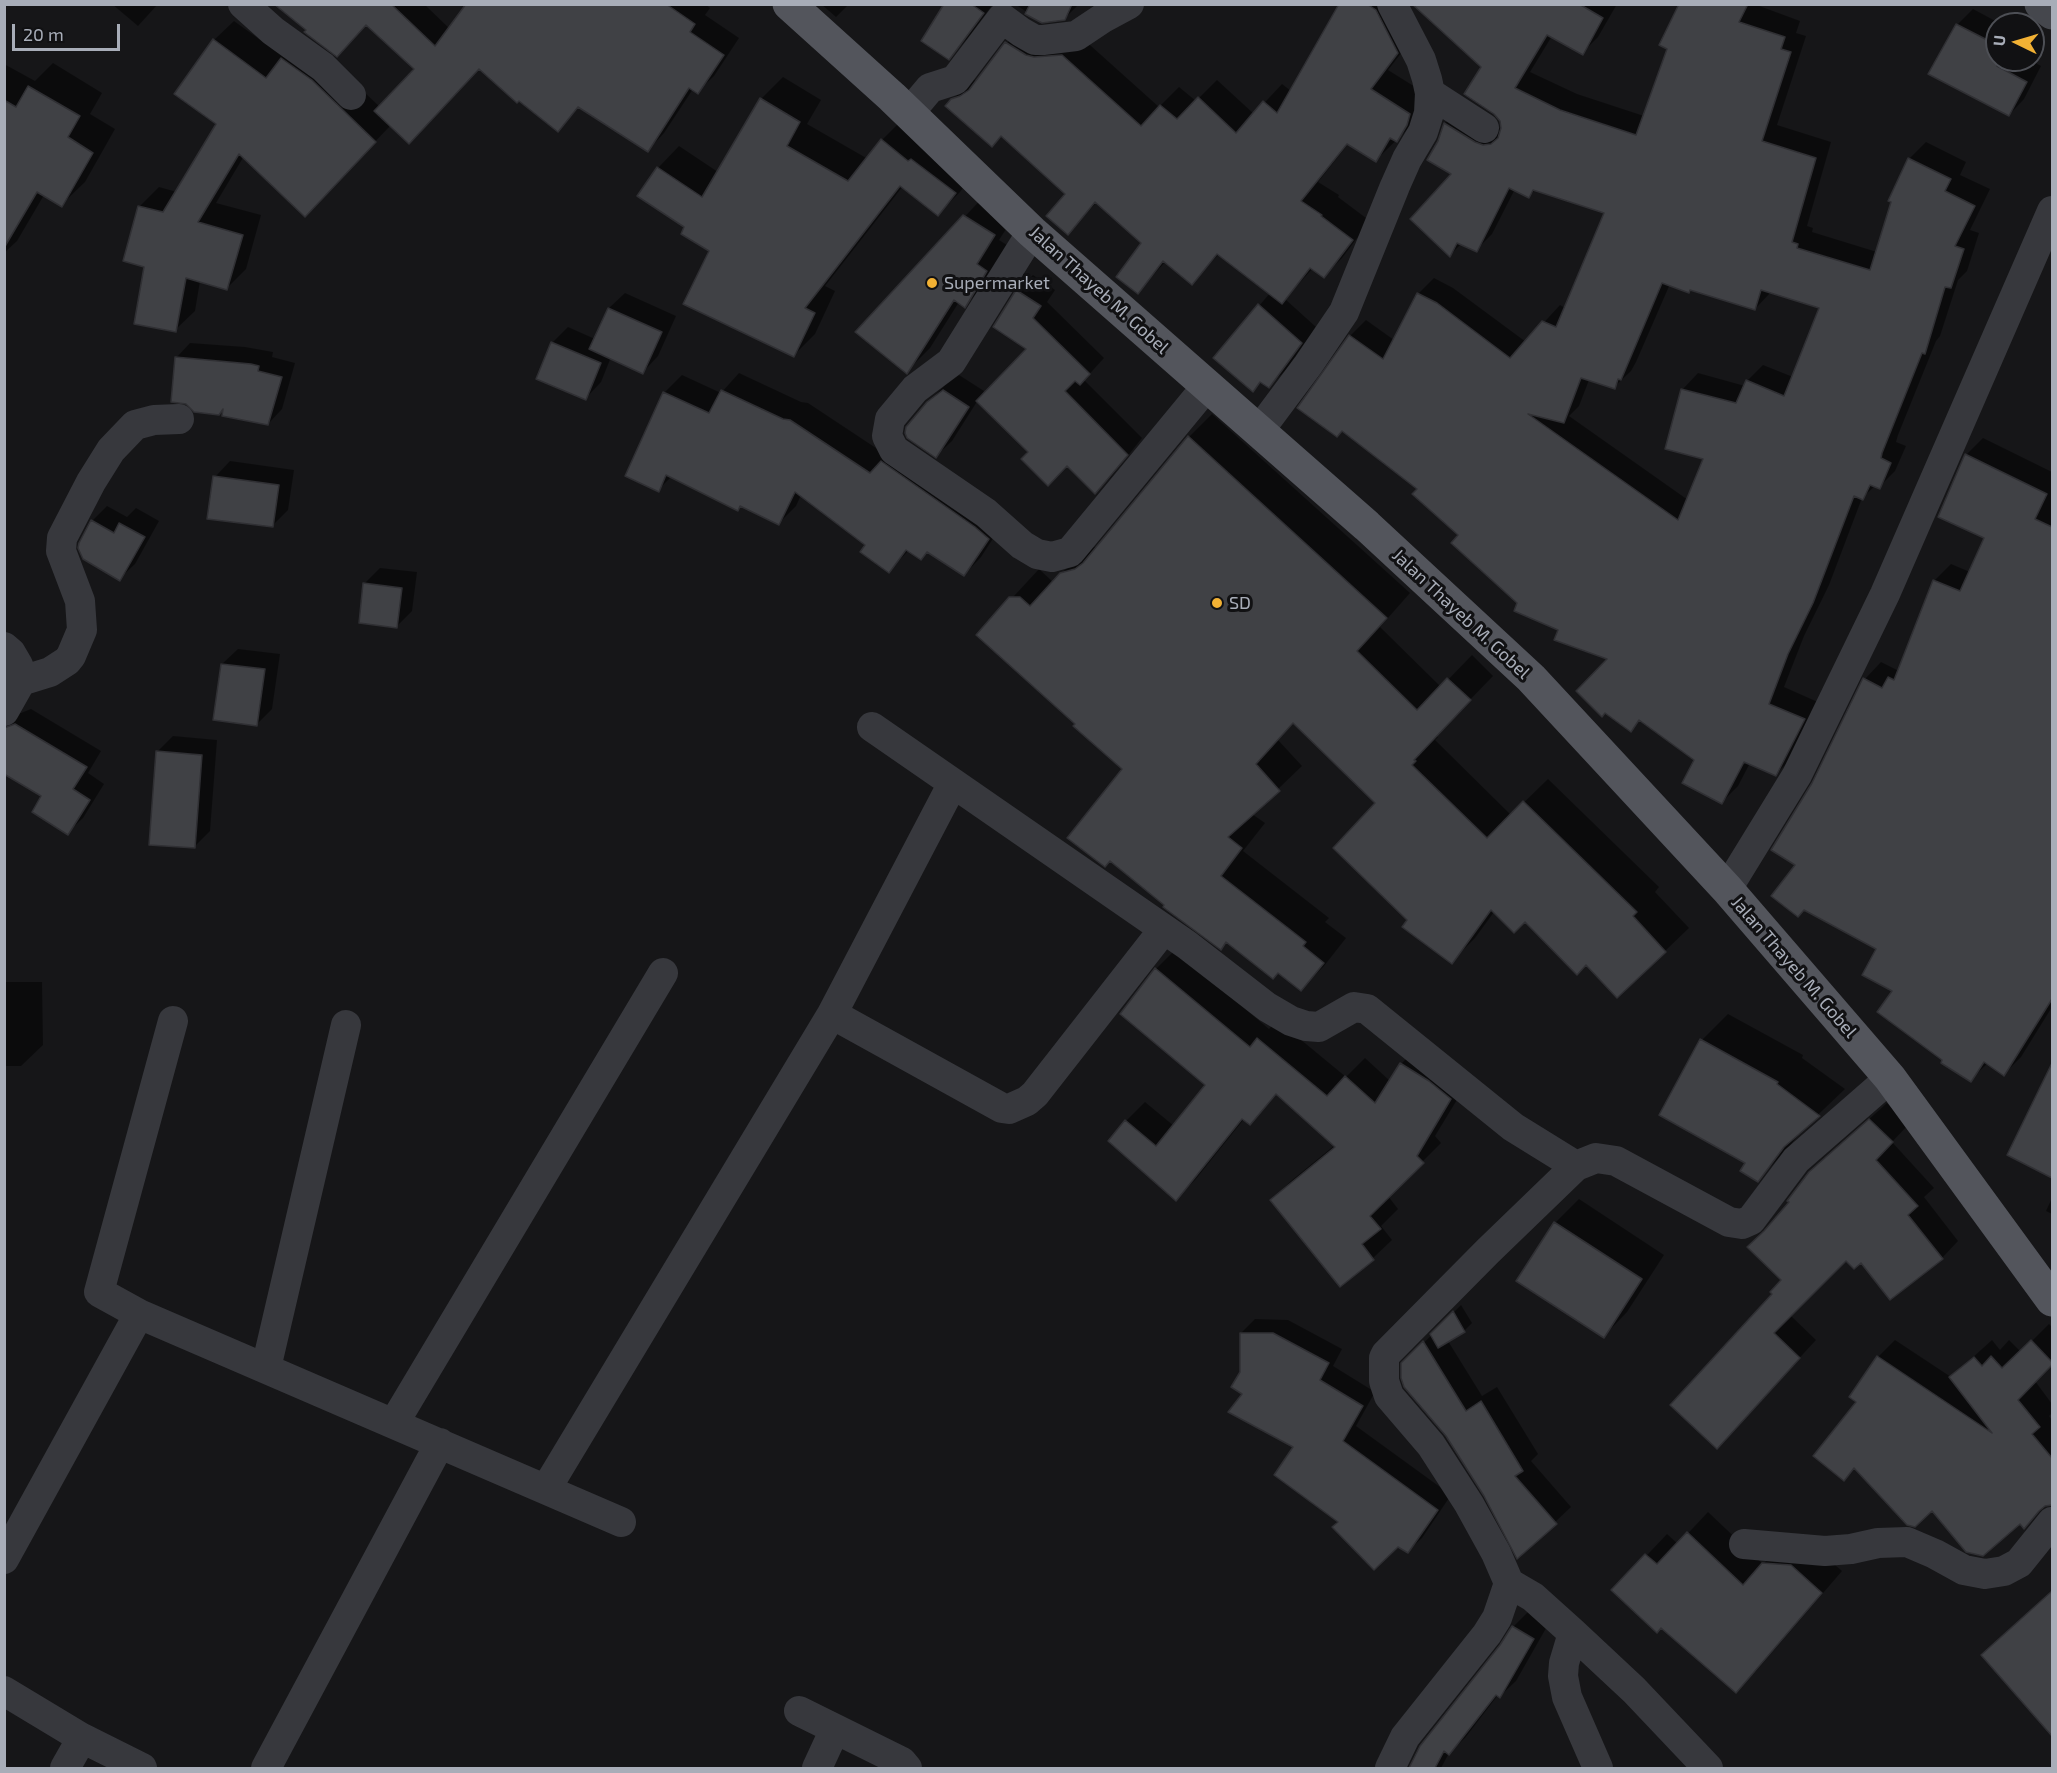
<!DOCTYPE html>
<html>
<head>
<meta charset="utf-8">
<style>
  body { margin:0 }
  #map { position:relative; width:2057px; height:1773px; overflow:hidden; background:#161618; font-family:"Exo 2",sans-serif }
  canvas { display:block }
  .frame { position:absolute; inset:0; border:6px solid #a8adb8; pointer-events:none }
  .north { position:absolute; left:1985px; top:12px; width:60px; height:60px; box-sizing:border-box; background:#111113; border:2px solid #4d4f55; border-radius:50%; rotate:275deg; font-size:16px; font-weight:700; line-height:24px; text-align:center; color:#a8adb8 }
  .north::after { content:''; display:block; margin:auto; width:21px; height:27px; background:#f2b134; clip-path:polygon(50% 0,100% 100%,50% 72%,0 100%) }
  .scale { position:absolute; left:12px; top:24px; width:108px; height:27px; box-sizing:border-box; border:3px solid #a8adb8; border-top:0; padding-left:8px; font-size:18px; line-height:21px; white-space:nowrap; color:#a8adb8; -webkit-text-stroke:4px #111113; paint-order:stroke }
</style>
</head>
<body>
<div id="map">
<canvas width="2057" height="1773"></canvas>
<div class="frame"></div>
<div class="north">U</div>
<div class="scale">20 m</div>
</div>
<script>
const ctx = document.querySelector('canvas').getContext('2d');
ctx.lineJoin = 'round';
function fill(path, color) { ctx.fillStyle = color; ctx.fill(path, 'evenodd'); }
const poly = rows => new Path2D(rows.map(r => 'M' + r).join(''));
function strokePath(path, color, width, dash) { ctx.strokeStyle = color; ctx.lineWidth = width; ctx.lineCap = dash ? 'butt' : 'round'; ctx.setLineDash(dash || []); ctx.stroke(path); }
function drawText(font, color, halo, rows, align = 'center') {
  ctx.font = font + ' "Exo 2",sans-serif'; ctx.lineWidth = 6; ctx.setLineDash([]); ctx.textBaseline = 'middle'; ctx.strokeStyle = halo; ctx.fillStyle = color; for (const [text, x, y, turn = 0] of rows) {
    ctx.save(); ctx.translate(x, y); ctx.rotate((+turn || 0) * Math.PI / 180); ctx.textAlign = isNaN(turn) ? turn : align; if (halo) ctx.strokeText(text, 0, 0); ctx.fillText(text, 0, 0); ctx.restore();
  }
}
fill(poly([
  [112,4,158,4,138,26],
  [277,4,424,4,450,29,468,4,705,4,710,8,705,15,739,38,714,76,697,92,693,89,664,133,648,150,580,106,558,130,479,68,391,125,324,195,244,156,216,203,261,215,246,269,227,288,200,281,195,311,175,330,146,266,140,206,159,187,177,192,218,124,214,40,234,21,284,57,331,61,380,107,416,69,367,24,308,30],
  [821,4,849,4,836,17],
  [946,4,993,4,967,39,948,58],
  [1015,4,1079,4,1065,18,1040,21],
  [1341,4,1401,4,1416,34,1388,70,1428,95,1415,122,1376,160,1349,143,1318,182,1339,195,1338,197,1370,221,1342,258,1324,276,1313,268,1285,299,1316,327,1285,371,1269,386,1262,381,1253,390,1215,358,1270,293,1219,254,1192,283,1166,261,1138,292,1143,243,1097,202,1068,233,1067,193,1002,135,952,100,971,81,980,79,1007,43,1025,24,1081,37,1159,107,1179,87,1196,101,1217,80,1254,114,1282,84,1291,91],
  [1531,4,1617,4,1598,37,1582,53,1552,36,1530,72,1577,94,1644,116,1669,48,1681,4,1754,4,1800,21,1796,33,1806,36,1777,125,1831,142,1807,226,1813,228,1812,232,1877,252,1893,201,1890,200,1910,158,1926,142,1966,162,1960,175,1990,189,1970,230,1979,233,1967,271,1958,280,1940,336,1936,341,1898,435,1896,442,1906,446,1895,471,1879,487,1876,485,1862,498,1829,585,1804,636,1784,687,1820,703,1792,758,1776,774,1750,763,1738,786,1722,802,1696,760,1641,719,1631,730,1610,658,1519,603,1419,489,1342,430,1299,408,1350,336,1366,320,1394,340,1418,294,1434,278,1453,288,1526,342,1560,305,1565,308,1606,212,1536,189,1529,196,1515,189,1492,234,1476,250,1462,243,1450,255,1454,174,1439,141,1445,123,1461,108,1491,127,1503,129],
  [1670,284,1689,291,1691,289,1755,309,1771,292,1821,307,1793,377,1763,365,1747,381,1745,386,1698,373,1682,390,1705,458,1688,500,1569,416,1579,406,1589,380,1614,387,1631,371,1636,362],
  [1973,9,2001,24,1997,24,1997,60,2030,60,2041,66,2024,99,2009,115,1957,25],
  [53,63,102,93,90,114,115,129,85,182,61,205,44,195,17,241,4,253,4,64,35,81],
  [783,77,821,100,807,124,868,159,882,140,903,119,976,171,960,192,938,214,903,186,825,286,835,291,815,334,793,356,711,250,686,227,658,168,679,146,718,172,761,99],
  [988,192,1017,212,999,240,1010,247,988,282,964,306,959,302,930,348,906,372,857,331],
  [1033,275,1055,290,1047,302,1104,358,1084,380,1142,438,1111,477,1095,492,1068,464,1030,452,978,400,952,441,936,456,928,403,944,386,959,375,984,391,981,397,1029,349,1017,291],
  [625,293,676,316,658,356,643,372,611,357,601,382,586,398,552,343,568,327,595,339,609,308],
  [190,343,245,347,273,352,272,357,295,363,282,409,268,424,225,408,218,414,176,358],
  [739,373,801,402,808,403,888,456,1005,520,981,557,964,575,928,551,909,550,889,571,867,544,801,495,796,506,779,523,742,505,738,509,672,476,658,490,664,393,682,375,721,393],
  [1212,414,1410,593,1380,627,1441,687,1472,655,1493,676,1436,735,1438,737,1435,740,1511,815,1548,779,1659,887,1655,892,1689,928,1665,951,1586,963,1525,920,1494,912,1475,938,1451,962,1409,920,1377,803,1294,722,1278,740,1302,766,1252,814,1265,823,1243,851,1329,918,1325,922,1346,938,1324,966,1301,989,1278,971,1227,941,1221,948,1124,769,1077,724,978,635,1039,569,1053,582,1086,549,1100,546,1189,437],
  [1983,438,2052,472,2052,498,2051,502,2052,503,2052,1007,2021,1057,2004,1074,1988,1063,1970,1080,1944,1060,1894,991,1878,949,1797,864,1814,783,1865,679,1881,662,1897,670,1901,666,1934,581,1951,564,1970,572,1986,538,1966,455],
  [230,461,294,470,288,510,272,526,215,477],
  [107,506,127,517,136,508,159,521,135,564,119,579,92,521],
  [380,568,417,572,412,611,397,626,364,584],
  [238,649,280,654,272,709,257,724,222,664],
  [31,709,101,751,88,773,104,784,83,818,67,833,43,796,4,773,4,726,18,713,21,713],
  [173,736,217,740,210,831,194,847,157,752],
  [1175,950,1269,1029,1277,1020,1346,1077,1365,1058,1390,1081,1401,1064,1420,1045,1469,1080,1435,1136,1441,1143,1388,1196,1398,1209,1381,1226,1392,1240,1373,1258,1340,1285,1272,1200,1291,1181,1335,1145,1278,1093,1250,1123,1244,1119,1195,1180,1176,1199,1126,1121,1145,1102,1174,1126,1207,1085,1156,969],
  [4,982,42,982,43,1045,21,1066,4,1066],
  [1728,1014,1803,1055,1802,1058,1845,1089,1803,1129,1783,1154,1757,1180,1747,1162,1661,1115,1702,1040],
  [2052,1075,2052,1163,2044,1172,2043,1084],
  [1887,1103,1909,1124,1892,1142,1934,1188,1924,1197,1958,1241,1942,1258,1846,1258,1790,1315,1816,1340,1733,1430,1774,1294,1783,1280,1771,1225,1817,1166],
  [2052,1198,2052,1214,2046,1211],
  [1579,1199,1664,1255,1627,1312,1604,1336,1518,1281,1555,1223],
  [1461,1305,1472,1323,1464,1331,1448,1341,1482,1396,1497,1387,1538,1454,1531,1461,1571,1507,1518,1557,1485,1495,1403,1364],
  [1255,1319,1288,1320,1342,1349,1333,1366,1375,1392,1356,1426,1451,1495,1422,1538,1408,1551,1340,1522,1296,1446,1244,1393,1241,1333],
  [2049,1324,2052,1327,2052,1363,2035,1381,2052,1404,2052,1413,2049,1416,2052,1420,2052,1504,2046,1504,2024,1527,2020,1522,1932,1509,1855,1467,1843,1479,1858,1401,1878,1357,1895,1340,1951,1377,1992,1340,2000,1350,2009,1340,2021,1352],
  [1708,1512,1763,1564,1785,1543,1812,1545,1842,1571,1757,1670,1736,1691,1661,1626,1614,1590,1667,1534,1678,1544],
  [2052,1590,2052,1734,2033,1714,2000,1638],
  [1529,1611,1549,1623,1516,1681,1500,1696,1498,1695,1465,1738,1449,1753,1441,1768,1411,1768,1421,1747,1502,1646,1513,1627]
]), '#0007');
const building = poly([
  [274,4,391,4,435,46,466,4,666,4,695,24,690,32,724,55,698,94,689,88,648,152,578,107,558,132,519,101,517,103,479,69,409,144,374,111,414,69,366,25,337,57,304,32,306,30,274,4],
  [944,4,971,4,984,13,949,60,921,41,944,4],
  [1030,4,1072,4,1065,20,1042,23,1025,14,1030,4],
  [1339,4,1367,4,1376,10,1398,53,1371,89,1410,114,1407,125,1397,142,1390,138,1376,162,1347,144,1301,201,1322,215,1321,216,1353,240,1324,278,1310,268,1282,304,1217,254,1192,285,1163,261,1138,294,1116,277,1141,243,1095,202,1068,235,1046,216,1065,194,1001,136,992,147,945,106,951,99,960,96,969,90,1005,42,1026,55,1034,57,1062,55,1141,126,1160,105,1177,119,1198,97,1236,133,1263,101,1277,113,1339,4],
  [1412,4,1579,4,1603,18,1583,55,1547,35,1515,88,1560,110,1636,135,1667,49,1659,45,1679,4,1748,4,1739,22,1785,37,1781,49,1791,52,1762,141,1816,158,1792,242,1798,244,1797,248,1870,270,1891,202,1888,201,1908,158,1951,179,1945,191,1975,206,1955,246,1964,249,1951,288,1945,287,1925,354,1922,353,1882,453,1881,458,1891,463,1880,489,1870,485,1863,500,1854,496,1813,603,1788,654,1769,704,1805,719,1776,776,1744,762,1722,804,1682,783,1694,760,1639,720,1631,732,1605,713,1602,717,1576,691,1607,659,1554,640,1558,630,1514,611,1517,603,1451,543,1458,535,1412,494,1417,489,1342,431,1337,437,1297,408,1349,335,1383,359,1417,293,1437,303,1510,358,1542,321,1556,327,1604,213,1533,190,1529,198,1509,188,1477,252,1457,243,1450,257,1410,219,1451,174,1427,160,1438,141,1444,123,1475,142,1483,145,1491,144,1498,138,1501,128,1500,121,1494,114,1464,94,1481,67,1412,4],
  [1662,283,1689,293,1690,290,1755,310,1761,290,1819,308,1784,396,1746,380,1736,403,1681,389,1665,449,1703,459,1678,520,1528,414,1564,423,1581,378,1615,389,1618,379,1621,380,1662,283],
  [1956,24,1997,45,1997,66,2027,82,2009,116,1928,74,1956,24],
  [213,39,266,78,281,58,312,80,376,142,305,217,239,154,198,222,243,235,227,290,186,278,176,332,134,324,144,267,123,261,138,206,163,212,216,124,174,94,213,39],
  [28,86,80,116,68,137,93,153,62,207,37,192,4,248,4,100,16,107,28,86],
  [760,98,800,122,787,146,848,181,881,139,908,161,911,159,956,193,938,216,900,186,805,308,815,313,794,357,683,304,709,251,681,234,684,227,637,196,657,167,702,197,760,98],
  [963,215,995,235,977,264,987,271,965,308,954,300,907,374,855,332,963,215],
  [1016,290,1041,306,1033,318,1090,374,1080,385,1075,381,1065,391,1128,455,1095,494,1067,466,1048,486,1021,459,1028,452,976,401,1026,349,993,327,1016,290],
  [1258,304,1302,343,1269,388,1260,382,1253,392,1213,358,1258,304],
  [608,308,662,332,643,374,589,349,608,308],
  [551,342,601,363,586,400,536,379,551,342],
  [175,357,251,364,259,366,258,371,282,377,268,425,222,416,223,409,219,415,194,412,186,404,171,402,175,357],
  [721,390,783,419,790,420,870,473,881,461,975,527,989,539,964,576,927,552,921,560,906,550,889,573,860,552,865,545,795,492,779,525,740,506,738,511,666,475,659,492,625,476,663,392,709,413,721,390],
  [943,390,969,407,936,458,907,438,905,433,906,427,927,402,943,390],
  [1188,436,1387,618,1357,651,1417,710,1447,678,1471,700,1414,760,1416,761,1412,765,1487,838,1523,801,1637,912,1633,916,1666,952,1617,998,1586,965,1577,975,1525,922,1514,933,1491,910,1452,964,1402,927,1407,920,1333,848,1375,803,1293,723,1256,764,1280,791,1228,837,1242,848,1221,876,1306,942,1303,946,1324,963,1301,991,1278,973,1273,979,1226,942,1221,950,1163,907,1164,905,1110,861,1105,867,1067,838,1122,769,1073,726,1075,724,976,635,1009,597,1020,597,1030,606,1060,573,1075,569,1083,563,1188,436],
  [1965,454,2047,494,2035,519,2052,527,2052,999,2004,1076,1984,1062,1971,1082,1941,1063,1942,1060,1877,1012,1892,991,1862,975,1876,949,1804,910,1798,917,1771,896,1795,865,1771,850,1812,783,1863,678,1882,688,1888,677,1894,680,1933,580,1960,591,1984,538,1938,517,1965,454],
  [213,476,279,485,273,527,207,519,213,476],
  [91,520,114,533,119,523,145,537,120,581,83,559,78,548,79,543,91,520],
  [363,583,402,588,397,628,359,623,363,583],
  [221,664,265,669,257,726,213,720,221,664],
  [15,724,87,767,73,789,90,800,68,835,32,812,41,796,4,774,4,728,15,724],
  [156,751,202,755,195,848,149,845,156,751],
  [1155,968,1250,1047,1257,1038,1327,1096,1345,1076,1375,1103,1400,1063,1429,1081,1451,1099,1417,1156,1424,1163,1370,1216,1381,1229,1362,1244,1374,1260,1340,1287,1270,1200,1335,1147,1276,1094,1250,1125,1242,1119,1176,1201,1108,1141,1125,1120,1156,1146,1205,1085,1120,1014,1155,968],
  [1700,1039,1778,1082,1777,1084,1820,1116,1784,1147,1758,1182,1740,1171,1745,1163,1659,1115,1700,1039],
  [2052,1063,2052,1178,2007,1155,2052,1063],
  [1869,1119,1893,1142,1876,1160,1918,1206,1908,1215,1943,1259,1890,1300,1861,1263,1854,1269,1846,1261,1774,1333,1800,1358,1717,1449,1670,1405,1772,1294,1770,1292,1781,1280,1747,1247,1764,1231,1789,1202,1787,1201,1809,1172,1869,1119],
  [1554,1222,1642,1279,1604,1338,1516,1281,1554,1222],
  [1453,1311,1465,1332,1438,1348,1430,1334,1453,1311],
  [1240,1333,1273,1333,1329,1363,1320,1380,1363,1406,1343,1441,1438,1510,1408,1553,1398,1547,1374,1570,1332,1527,1338,1522,1274,1475,1293,1447,1228,1412,1242,1394,1231,1387,1240,1372,1240,1333],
  [2031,1340,2052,1362,2052,1365,2018,1400,2040,1427,2032,1434,2052,1458,2052,1505,2045,1506,2039,1511,2024,1529,2020,1524,1983,1556,1966,1552,1932,1511,1915,1527,1907,1525,1854,1468,1844,1481,1813,1456,1856,1402,1849,1397,1877,1356,1992,1433,1949,1377,1974,1357,1982,1366,1991,1356,2002,1368,2031,1340],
  [1423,1341,1466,1411,1481,1401,1523,1471,1515,1476,1557,1524,1517,1559,1484,1496,1446,1436,1404,1387,1401,1378,1401,1363,1423,1341],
  [1687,1532,1743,1585,1762,1563,1791,1565,1822,1593,1736,1693,1661,1628,1657,1633,1611,1590,1645,1554,1657,1564,1687,1532],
  [2052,1591,2052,1736,1981,1655,2052,1591],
  [1512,1626,1534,1639,1500,1698,1496,1695,1449,1755,1444,1751,1435,1768,1409,1768,1420,1746,1500,1645,1512,1626]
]);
fill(building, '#404145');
strokePath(building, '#303034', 1.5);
strokePath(poly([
  [243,4,273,31,323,67,351,95],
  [1430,93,1484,128],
  [909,113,930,88,955,80,1002,18,1021,32,1035,40,1043,40,1076,36,1103,18,1129,4],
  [1032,232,951,362,915,389,890,419,887,436,894,450,986,513,1022,545,1037,554,1052,557,1070,552,1207,386],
  [1258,432,1308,365,1344,312,1395,186,1407,159,1423,132,1429,113,1430,93,1427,79,1421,60,1392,4],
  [4,647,11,653,18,665,21,681,4,711],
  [21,681,50,672,67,661,71,656,82,630,80,601,61,551,62,538,91,482,111,450,135,425,154,420,179,419],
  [872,727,1187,945,1267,1007,1291,1021,1306,1026,1319,1027,1354,1007,1367,1009,1513,1127,1576,1166,1488,1251,1386,1354,1384,1358,1384,1381,1389,1396,1431,1445,1469,1504,1496,1553,1509,1583,1497,1618,1487,1634,1405,1737,1390,1768],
  [1727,889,1797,775,1885,594,2052,211],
  [832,1014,1002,1108,1009,1109,1027,1101,1035,1094,1164,929],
  [173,1021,99,1292,139,1314,621,1522],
  [1576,1166,1596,1158,1616,1161,1729,1222,1742,1224,1751,1220,1796,1160,1890,1078],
  [266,1368,346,1025],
  [394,1423,663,973],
  [546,1489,832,1014,953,783],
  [1744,1544,1825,1551,1851,1549,1878,1543,1907,1542,1935,1554,1964,1570,1985,1574,2004,1571,2019,1563,2052,1522],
  [4,1559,139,1314],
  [1509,1583,1533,1597,1573,1633,1634,1690,1708,1768],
  [1573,1633,1564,1663,1563,1676,1567,1697,1598,1768],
  [4,1691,82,1738,142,1768],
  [799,1711,902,1762,907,1768],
  [65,1768,82,1738],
  [266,1768,440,1443],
  [817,1768,835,1729]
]), '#37383d', 30);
strokePath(poly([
  [2041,4,2052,13]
]), '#45474d', 33);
strokePath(poly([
  [789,4,892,97,1032,232,1367,526,1531,678,1727,889,1890,1078,2052,1300]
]), '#53555c', 33);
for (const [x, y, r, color] of [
  [932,283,6,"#f2b134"],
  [1217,603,6,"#f2b134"]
]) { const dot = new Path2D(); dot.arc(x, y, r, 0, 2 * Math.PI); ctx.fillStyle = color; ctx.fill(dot); strokePath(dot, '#111113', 2); }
drawText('18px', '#a8adb8', '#111113', [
  ["Supermarket",944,283],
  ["SD",1229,603]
], 'left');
drawText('18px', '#a8adb8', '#111113', [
  ["Jalan Thayeb M. Gobel",1099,290,42],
  ["Jalan Thayeb M. Gobel",1461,614,43],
  ["Jalan Thayeb M. Gobel",1794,967,49]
]);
</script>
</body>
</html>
